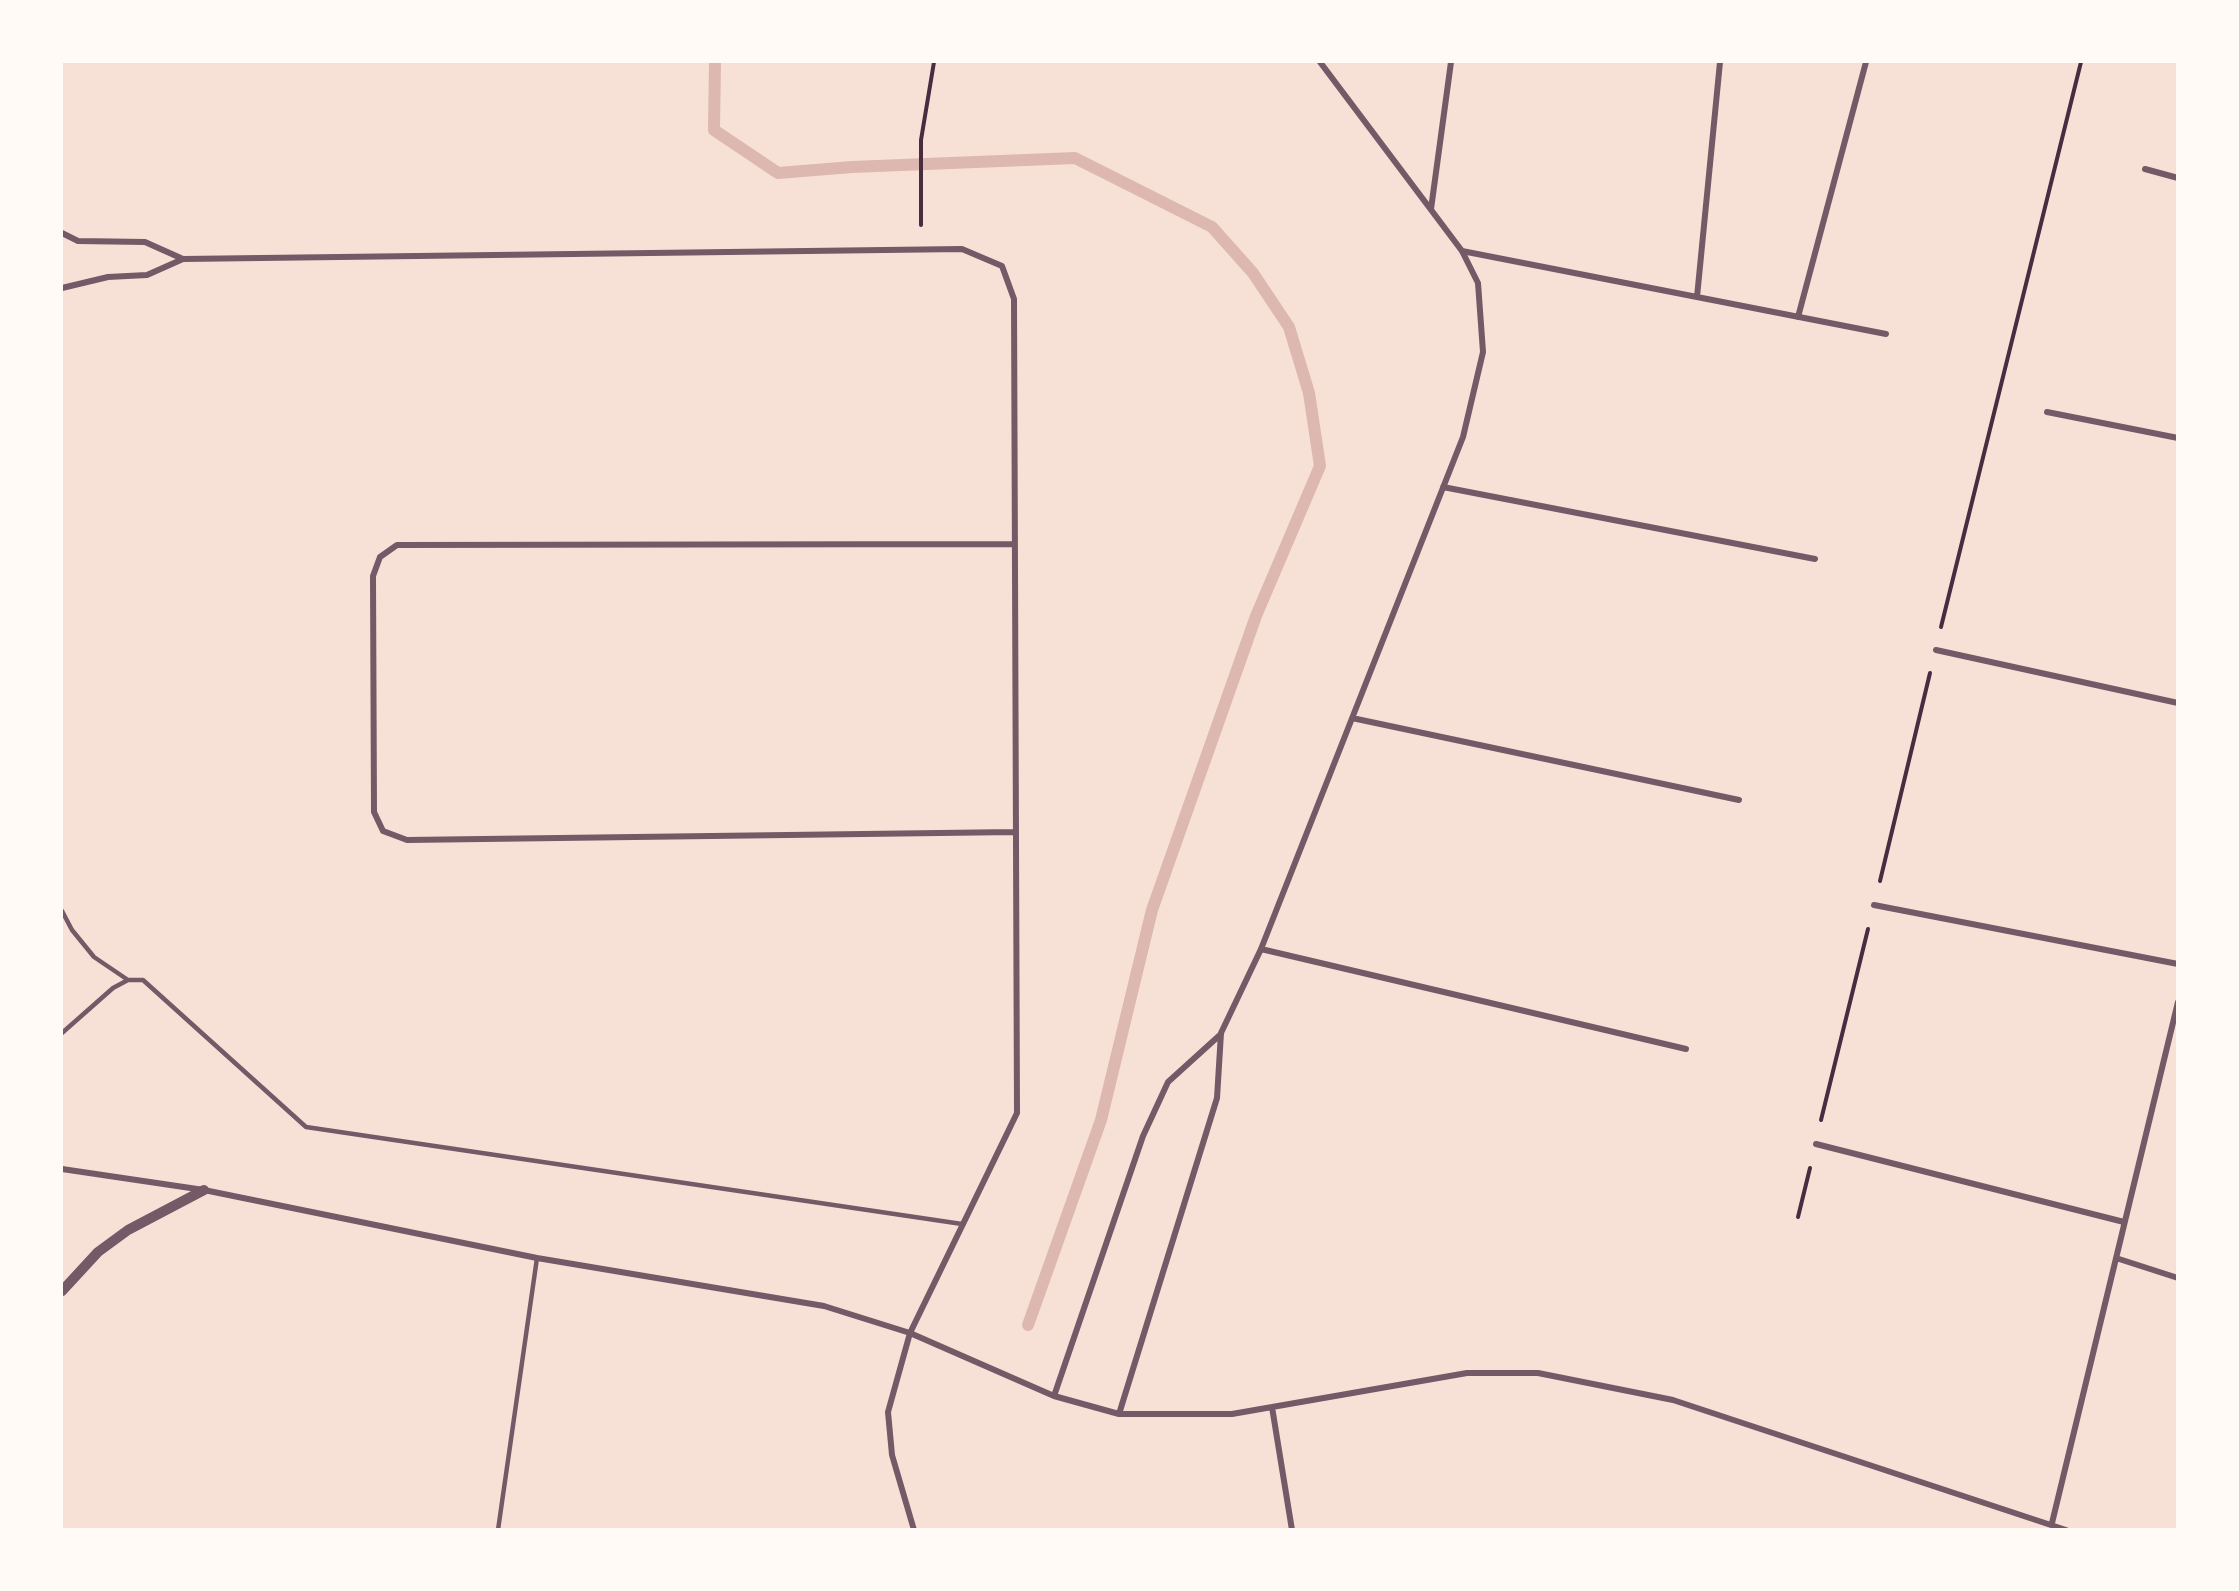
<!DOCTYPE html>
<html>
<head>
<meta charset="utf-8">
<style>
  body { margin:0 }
  #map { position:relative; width:2239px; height:1591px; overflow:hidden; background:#f7e1d7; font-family:"Fira Sans Condensed",sans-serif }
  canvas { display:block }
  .frame { position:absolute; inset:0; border:63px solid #fffaf5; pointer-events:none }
</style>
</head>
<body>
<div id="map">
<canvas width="2239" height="1591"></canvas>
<div class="frame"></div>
</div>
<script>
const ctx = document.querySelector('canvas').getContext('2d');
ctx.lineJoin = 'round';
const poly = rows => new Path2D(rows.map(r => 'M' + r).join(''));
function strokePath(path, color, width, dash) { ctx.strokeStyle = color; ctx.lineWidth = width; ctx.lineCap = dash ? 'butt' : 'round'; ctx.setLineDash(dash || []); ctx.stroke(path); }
strokePath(poly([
  [715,62,714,130,778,173,852,167,1075,158,1212,227,1253,273,1289,327,1309,393,1320,466,1256,616,1152,910,1101,1120,1028,1325]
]), '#dcb8b0', 12);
strokePath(poly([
  [921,225,921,140,934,62],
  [1941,627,2081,62],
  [1880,881,1930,673],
  [1821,1120,1868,929],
  [1798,1217,1810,1168]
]), '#4a2c40', 4);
strokePath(poly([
  [62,911,72,930,94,957,128,980],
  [62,1033,113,988,128,980,143,980,306,1127,962,1224],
  [498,1530,537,1258]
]), '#755966', 4.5);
strokePath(poly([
  [2145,169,2178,178],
  [1431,209,1451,62],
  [62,233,78,241,145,242,183,259],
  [1462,251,1886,334],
  [62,288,108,277,147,275,183,259,962,249,1002,266,1014,299,1017,1113,910,1333,888,1412,892,1455,914,1530],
  [1697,297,1720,62],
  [1798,317,1866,62],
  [2047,412,2178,438],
  [1443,487,1815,559],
  [1015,544,397,545,380,557,373,576,374,812,383,831,407,840,1015,832],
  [1936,650,2178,703],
  [1352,718,1739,800],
  [1874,905,2178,964],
  [1261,949,1686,1049],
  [1816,1144,2124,1222],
  [62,1169,204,1190,537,1258,824,1306,910,1333,1054,1396,1119,1414,1232,1414,1467,1373,1538,1373,1673,1400,2066,1530],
  [2116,1258,2178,1278],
  [1054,1396,1143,1136,1168,1082,1221,1034],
  [1272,1407,1292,1530],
  [1119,1414,1217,1098,1221,1033,1261,949,1463,437,1483,352,1478,283,1462,251,1320,62],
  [2052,1523,2178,1002]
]), '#755966', 6);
strokePath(poly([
  [62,1291,98,1252,128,1230,204,1190]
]), '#755966', 10);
</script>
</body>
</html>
